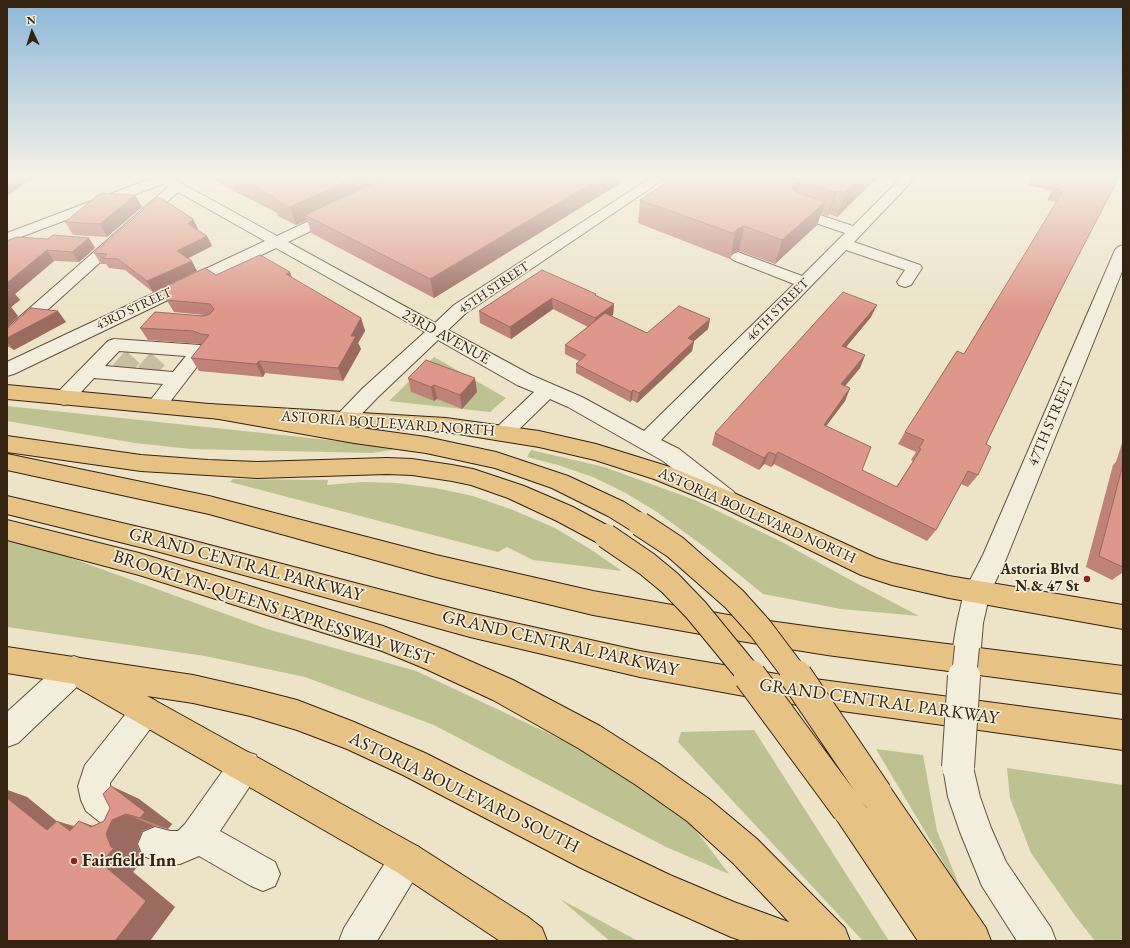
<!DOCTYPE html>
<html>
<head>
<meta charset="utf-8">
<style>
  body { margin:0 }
  #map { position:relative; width:1130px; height:948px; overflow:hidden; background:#ece3c8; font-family:"EB Garamond",serif }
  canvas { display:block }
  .frame { position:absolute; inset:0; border:8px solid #342311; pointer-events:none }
  .north { position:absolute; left:12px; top:12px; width:40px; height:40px; -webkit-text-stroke:3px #f3eddb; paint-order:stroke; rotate:356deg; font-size:11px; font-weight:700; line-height:16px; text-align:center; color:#342311 }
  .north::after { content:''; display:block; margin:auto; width:14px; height:18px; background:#342311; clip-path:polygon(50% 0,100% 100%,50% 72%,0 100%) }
</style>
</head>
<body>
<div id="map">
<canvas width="1130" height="948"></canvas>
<div class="frame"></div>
<div class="north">N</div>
</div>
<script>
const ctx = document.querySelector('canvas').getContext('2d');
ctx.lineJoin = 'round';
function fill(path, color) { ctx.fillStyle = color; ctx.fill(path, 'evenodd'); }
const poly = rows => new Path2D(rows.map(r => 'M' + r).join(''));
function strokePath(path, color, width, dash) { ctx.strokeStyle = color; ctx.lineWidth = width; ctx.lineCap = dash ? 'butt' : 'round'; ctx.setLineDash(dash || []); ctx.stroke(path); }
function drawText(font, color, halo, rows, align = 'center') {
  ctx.font = font + ' "EB Garamond",serif'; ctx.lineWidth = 3.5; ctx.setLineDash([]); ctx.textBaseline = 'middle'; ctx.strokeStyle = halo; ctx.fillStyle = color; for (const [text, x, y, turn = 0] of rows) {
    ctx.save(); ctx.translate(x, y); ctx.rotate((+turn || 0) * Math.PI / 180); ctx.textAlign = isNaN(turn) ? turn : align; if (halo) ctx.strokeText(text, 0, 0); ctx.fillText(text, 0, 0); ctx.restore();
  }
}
fill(poly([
  [434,357,506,398,490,412,389,401],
  [429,374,462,408,437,399,434,401],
  [7,406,405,448,372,453,191,449,135,443,7,421],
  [531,450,604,467,695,500,782,542,854,582,919,616,841,609,763,594,710,551,657,512,624,492,593,477,558,465,527,457],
  [233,479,328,480,327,485,362,482,397,483,435,488,473,496,513,510,555,528,590,549,622,571,533,560,507,547,498,552,230,482],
  [7,538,24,541,267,629,416,671,584,750,681,811,729,874,666,847,434,725,305,677,205,656,7,627],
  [754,730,889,941,863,941,678,742,681,732],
  [876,749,923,755,937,831,964,897],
  [1007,768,1123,785,1123,941,1095,941,1076,917,1031,853,1010,798],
  [560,899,638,941,610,941]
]), '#bec292');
strokePath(poly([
  [120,371,138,351],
  [145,373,163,353]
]), '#c7bda3', 19, [19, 10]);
const minor = poly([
  [155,177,175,177,174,179,277,236,332,210,337,209,342,210,344,213,342,216,288,242,435,323,454,305,652,177,667,177,466,313,448,330,531,375,582,397,644,431,794,284,733,260,730,257,733,254,738,252,743,254,802,276,845,233,789,214,787,211,789,208,794,207,799,208,853,226,902,177,916,177,854,242,920,265,922,268,911,285,905,287,899,285,897,282,905,270,846,250,661,440,679,449,734,492,737,498,734,504,726,507,718,504,663,461,568,407,550,399,510,438,503,441,496,438,493,433,496,428,534,392,517,385,438,340,377,398,351,425,344,427,337,425,334,420,337,415,363,388,425,332,276,248,14,374,7,376,7,362,265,241,178,192,13,341,7,343,7,328,168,187,163,184,7,242,7,233,155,177],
  [1123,245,1123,269,1006,559,990,593,983,623,981,647,977,656,967,660,957,656,953,647,957,623,964,592,983,555,1115,250,1118,247,1123,245],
  [114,339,200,345,206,347,209,351,163,411,156,413,149,411,146,406,163,384,94,378,71,403,64,405,57,403,54,398,57,393,108,341,114,339],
  [119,351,186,356,173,372,105,366,119,351],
  [74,656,84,660,88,670,84,680,18,743,7,747,7,712,64,660,74,656],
  [146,696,156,701,161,711,156,721,110,783,110,786,111,791,133,809,138,820,133,831,122,836,111,831,86,811,81,800,78,786,85,765,136,701,146,696],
  [245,751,256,755,260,766,256,777,220,831,275,862,280,874,275,886,263,891,251,886,199,856,180,864,170,865,143,856,138,844,143,832,155,827,170,831,178,831,185,824,234,755,245,751],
  [958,752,969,756,973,767,980,797,991,828,1006,862,1051,928,1056,941,1017,941,982,886,960,832,948,797,943,767,947,756,958,752],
  [407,842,419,847,424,859,419,871,377,941,339,941,344,928,395,847,407,842]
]);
const major = poly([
  [7,385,209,404,446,418,539,431,596,444,670,467,736,494,876,558,892,563,949,576,1123,605,1123,629,949,598,892,585,861,575,720,506,654,479,595,460,539,447,446,432,209,418,7,399,7,385],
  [7,647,193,675,250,688,297,700,354,722,425,753,603,843,670,875,734,902,805,928,810,941,743,941,731,937,646,899,579,867,403,775,347,749,297,730,250,716,193,703,147,696,419,847,528,917,533,930,528,941,500,941,395,871,76,687,75,684,7,673,7,647]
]);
const highway = poly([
  [209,404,354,427,426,437,496,452,568,476,624,502,648,517,652,524,648,531,640,534,632,531,608,516,552,488,495,468,426,453,354,443,202,416,199,411,202,406,209,404],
  [7,436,141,455,208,460,257,462,387,458,412,459,452,465,473,469,524,486,573,507,614,529,618,536,614,543,606,546,598,543,557,521,508,498,471,485,452,481,412,475,387,474,257,478,141,471,7,452,7,436],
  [7,454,209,496,436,555,593,591,740,617,827,629,1123,666,1123,694,827,655,740,641,593,615,436,577,209,514,7,470,7,454],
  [7,496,156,531,470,613,640,651,777,674,1123,720,1123,750,777,702,640,677,470,637,156,551,7,514,7,496],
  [7,520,139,553,383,626,445,650,513,680,600,726,658,763,709,799,757,839,845,928,850,941,807,941,733,863,687,821,636,785,578,748,493,700,426,669,382,651,139,575,7,540,7,520],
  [876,778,887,783,986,928,991,941,918,941,837,820,832,809,837,798,848,793,859,798,867,808,860,794,865,783,876,778],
  [515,912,528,917,542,928,547,941,502,941,497,930,502,917,515,912]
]);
strokePath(minor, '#62533f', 2);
strokePath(major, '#342311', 2);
strokePath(highway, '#342311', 2);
fill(minor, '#f3eddb');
fill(major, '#e6c284');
fill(highway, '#e6c284');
const minorBridgeFar1 = poly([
  [964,677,967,647]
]);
const minorBridge = poly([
  [958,767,964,676]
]);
const highwayBridgeFar1 = poly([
  [640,524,675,547,734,599,760,628,797,677],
  [606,536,647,564,670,583,696,610,751,677]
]);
const highwayBridge = poly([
  [750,676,848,809],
  [796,676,876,794]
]);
strokePath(minorBridgeFar1, '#62533f', 26, []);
strokePath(minorBridge, '#62533f', 34, []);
strokePath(highwayBridgeFar1, '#342311', 26, []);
strokePath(highwayBridge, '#342311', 34, []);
strokePath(minorBridgeFar1, '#f3eddb', 24);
strokePath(minorBridge, '#f3eddb', 32);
strokePath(highwayBridgeFar1, '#e6c284', 24);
strokePath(highwayBridge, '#e6c284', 32);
fill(poly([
  [207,177,622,177,622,182,434,298,311,233,307,220,296,225,278,216,277,213],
  [674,177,878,177,837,217,829,214,828,216,821,214,817,225,775,264,739,251,732,253,731,255,730,259,638,223,640,200],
  [1033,177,1119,177,1058,295,986,444,978,475,968,487,961,484,936,530,927,541,774,464,771,467,764,464,759,470,712,445,715,433,871,317,846,347,865,355,860,368,845,386,850,388,845,401,826,426,862,470,896,487,913,461,911,460,916,452,898,444,905,432,964,354,1056,202,1047,200,1052,191,1029,185],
  [135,195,142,207,107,237,73,235,65,222],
  [193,219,198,229,197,230,207,236,212,246,188,258,197,271,153,292,125,270,109,268,106,264,101,264,94,253],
  [89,238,95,248,79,262,54,261,15,294,20,300,11,307,18,316,7,327,7,241],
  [542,270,614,304,613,315,611,316,647,333,710,319,708,329,694,341,692,351,662,380,637,403,632,400,630,402,576,373,576,364,579,361,565,354,565,345,588,327,553,309,511,339,480,323,479,311],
  [290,272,292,278,361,318,365,331,358,343,361,349,343,381,265,373,263,377,199,371,191,358,202,344,200,344,148,340,140,328,204,315,174,312,160,289,216,275],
  [66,322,14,350,7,346,7,329],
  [408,378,477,392,462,409,437,399,434,401,411,392],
  [1123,440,1123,572,1112,580,1086,567,1113,465,1116,462],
  [111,786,139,799,172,824,168,829,154,826,142,831,137,845,142,857,144,858,133,872,175,907,7,941,7,790,27,797,56,821,74,826,79,821,92,826,104,821,110,808]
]), '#be8278');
fill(poly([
  [15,177,35,177,7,196,7,183],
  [356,177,398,177,305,215,307,220,296,225,290,207],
  [602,177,622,177,622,182,434,298,430,279],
  [862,177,878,177,837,217,845,193],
  [801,182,794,206,792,187,795,183],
  [837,191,829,214,828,216,835,192],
  [135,195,142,207,107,237,100,224],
  [825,202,817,225,775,264,782,240],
  [193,219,198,229,193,234,188,224],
  [744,226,739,251,732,253,731,255,735,234,734,233,737,229],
  [207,236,212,246,183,261,177,251],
  [89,238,95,248,79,262,72,252],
  [47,250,54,261,15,294,20,300,11,307,18,316,7,327,7,283],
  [192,261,197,271,153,292,147,281],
  [290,272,294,285,286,274],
  [552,298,553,309,511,339,510,327],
  [614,304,613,315,594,330,595,318],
  [877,305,871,317,837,358,842,346],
  [58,311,66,322,14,350,7,342,7,338],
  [361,318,365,331,358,343,361,349,343,381,338,368,351,336],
  [710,319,708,329,694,341,692,351,637,403,639,393,688,338],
  [865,355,860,368,836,397,841,384],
  [259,361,265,373,263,377,256,364],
  [475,378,477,392,462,409,460,395],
  [434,385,437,399,434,401,431,387],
  [850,388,845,401,818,437,824,425],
  [633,390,632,400,630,402,631,392],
  [769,452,764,464,759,470,764,458],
  [778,452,774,464,771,467,776,455],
  [111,786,139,799,172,824,168,829,140,818],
  [7,790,27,797,81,841,47,830,7,798],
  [126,814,154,826,142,831,137,845,142,857,144,858,133,872,175,907,150,941,115,941,101,863,111,847,106,834,91,827,79,821,107,831,112,820],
  [57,821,90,832,70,831]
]), '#9b6a61');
const building = poly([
  [7,177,15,177,7,183,7,177],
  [234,177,356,177,290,207,272,198,274,197,234,177],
  [387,177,602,177,430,279,305,215,387,177],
  [674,177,862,177,845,193,837,191,835,192,801,182,795,183,792,187,795,192,825,202,782,240,744,226,737,229,734,233,735,234,640,200,674,177],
  [1049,177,1119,177,1058,295,986,444,991,447,978,475,968,471,936,530,778,452,776,455,769,452,764,458,715,433,843,292,877,305,842,346,865,355,841,384,850,388,824,425,871,447,862,470,897,487,921,449,919,448,924,440,905,432,957,351,964,354,1063,191,1054,189,1059,180,1049,177],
  [102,193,135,195,100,224,65,222,98,195,102,193],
  [157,198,161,198,193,219,188,224,207,236,177,251,192,261,147,281,118,259,102,258,107,254,94,253,157,198],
  [53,235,89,238,72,252,47,250,7,283,7,241,16,237,48,239,53,235],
  [260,255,290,272,286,274,361,318,351,336,356,336,338,368,259,361,256,364,191,358,209,335,201,334,193,331,140,328,155,312,203,316,210,314,214,309,210,304,166,300,170,297,160,289,205,268,216,275,260,255],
  [542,270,596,294,595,295,614,304,595,318,552,298,510,327,479,311,542,270],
  [7,289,11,289,7,292,7,289],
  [679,306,710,319,688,338,694,341,639,393,633,390,631,392,576,364,586,355,565,345,605,313,647,333,679,306],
  [31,308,58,311,7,338,7,329,31,308],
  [426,360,475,378,460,395,434,385,431,387,408,378,426,360],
  [1123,464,1123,567,1099,556,1123,464],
  [111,786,145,812,140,818,126,814,112,820,106,834,111,847,114,848,101,863,146,901,115,941,7,941,7,798,47,830,57,821,70,831,79,821,91,827,104,821,110,808,103,794,111,786]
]);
fill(building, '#dd978b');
strokePath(building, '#9b6a61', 1);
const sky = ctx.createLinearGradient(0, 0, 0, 310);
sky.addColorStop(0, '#8bb7d8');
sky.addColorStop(0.57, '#f6f2e6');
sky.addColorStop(1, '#f6f2e600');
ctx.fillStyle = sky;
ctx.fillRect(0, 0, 1130, 310);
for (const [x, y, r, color] of [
  [1087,579,4,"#8f2418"],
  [74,861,4,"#8f2418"]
]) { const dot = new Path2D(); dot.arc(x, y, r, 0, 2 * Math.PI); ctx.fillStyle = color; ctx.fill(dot); strokePath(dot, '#f3eddb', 1.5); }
drawText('13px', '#342311', '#f3eddb', [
  ["45TH STREET",494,288,-34],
  ["43RD STREET",134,309,-25],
  ["46TH STREET",778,310,-45]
]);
drawText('15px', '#342311', '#f3eddb', [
  ["23RD AVENUE",446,337,29],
  ["47TH STREET",1051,422,-67],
  ["ASTORIA BOULEVARD NORTH",388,424,4],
  ["ASTORIA BOULEVARD NORTH",757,516,24]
]);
drawText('bold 15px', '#342311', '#f3eddb', [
  ["Astoria Blvd",1079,570],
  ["N & 47 St",1079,587]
], 'right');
drawText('18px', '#342311', '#f3eddb', [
  ["GRAND CENTRAL PARKWAY",246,565,15],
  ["BROOKLYN-QUEENS EXPRESSWAY WEST",273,608,18],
  ["GRAND CENTRAL PARKWAY",560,644,13],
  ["GRAND CENTRAL PARKWAY",879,702,8],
  ["ASTORIA BOULEVARD SOUTH",464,793,26]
]);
drawText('bold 18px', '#342311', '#f3eddb', [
  ["Fairfield Inn",82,861]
], 'left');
</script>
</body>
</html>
